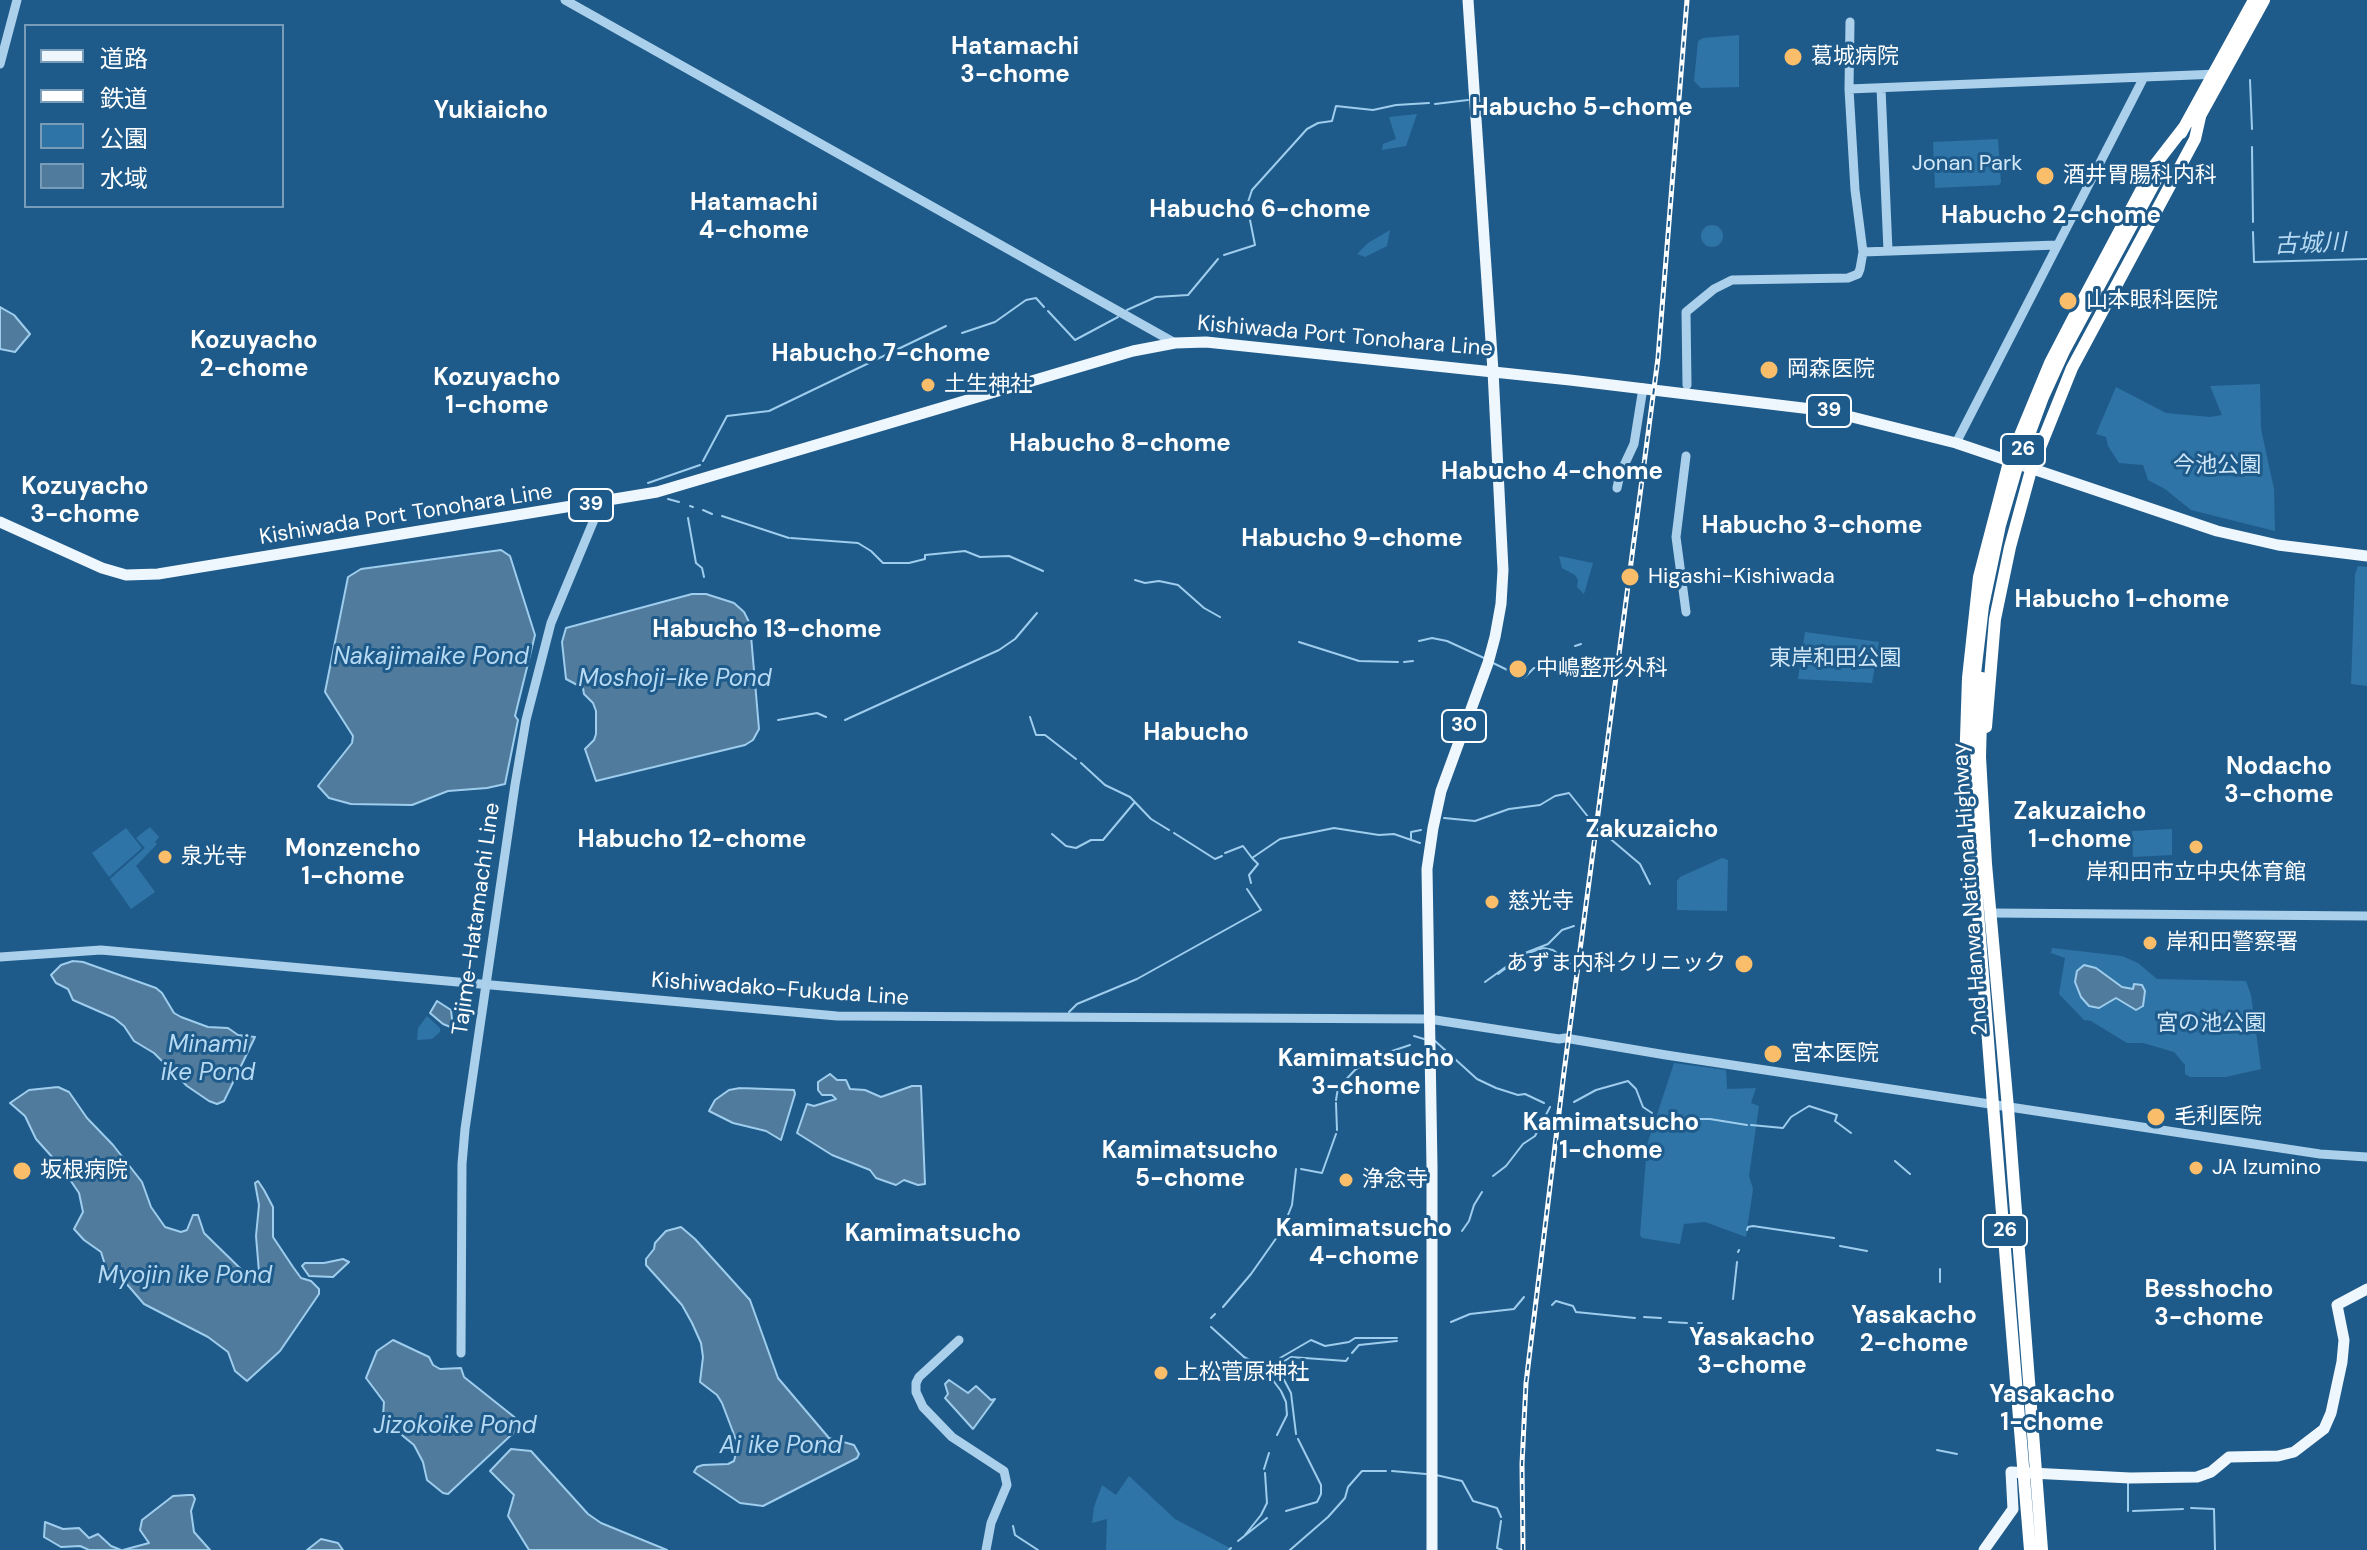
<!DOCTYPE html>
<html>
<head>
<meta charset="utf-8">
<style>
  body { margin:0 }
  #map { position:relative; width:2367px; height:1550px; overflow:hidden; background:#1f5b8a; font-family:"DM Sans","Noto Sans JP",sans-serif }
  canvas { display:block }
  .legend { position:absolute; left:24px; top:24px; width:260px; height:184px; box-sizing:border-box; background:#1f5b8a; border:2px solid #799db9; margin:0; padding:10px 14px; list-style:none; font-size:24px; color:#fff }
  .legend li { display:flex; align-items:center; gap:16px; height:40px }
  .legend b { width:40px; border:2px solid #799db9 }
</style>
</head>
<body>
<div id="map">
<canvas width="2367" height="1550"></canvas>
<ul class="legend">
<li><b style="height:10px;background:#eff7fe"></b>道路</li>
<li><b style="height:10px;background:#fff"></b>鉄道</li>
<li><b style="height:22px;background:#2f74a6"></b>公園</li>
<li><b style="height:22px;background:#507b9c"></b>水域</li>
</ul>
</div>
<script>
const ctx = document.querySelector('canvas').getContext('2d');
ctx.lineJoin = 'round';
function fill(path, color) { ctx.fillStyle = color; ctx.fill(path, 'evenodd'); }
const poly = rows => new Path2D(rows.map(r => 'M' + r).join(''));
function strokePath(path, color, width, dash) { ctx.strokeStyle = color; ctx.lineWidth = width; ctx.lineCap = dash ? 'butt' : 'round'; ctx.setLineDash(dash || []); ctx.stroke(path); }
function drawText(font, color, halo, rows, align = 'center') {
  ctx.font = font + ' "DM Sans","Noto Sans JP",sans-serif'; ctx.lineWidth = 6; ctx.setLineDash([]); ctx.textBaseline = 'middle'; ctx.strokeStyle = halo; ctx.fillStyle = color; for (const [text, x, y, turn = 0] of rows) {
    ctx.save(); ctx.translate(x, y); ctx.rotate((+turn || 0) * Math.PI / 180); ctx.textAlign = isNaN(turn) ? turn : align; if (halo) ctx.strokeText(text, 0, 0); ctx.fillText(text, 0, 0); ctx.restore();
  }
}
fill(poly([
  [1739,35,1739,87,1701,88,1694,81,1698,41,1703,38],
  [1417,114,1406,146,1382,150,1383,144,1396,139,1389,117],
  [1998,139,2001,182,1999,185,1935,188,1933,142],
  '1701 236a11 11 0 1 1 22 0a11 11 0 1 1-22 0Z',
  [1390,230,1387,246,1365,257,1357,254,1368,243],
  [2260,384,2261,429,2274,489,2275,531,2191,510,2165,489,2148,480,2143,465,2119,463,2108,446,2106,437,2096,434,2116,387,2166,413,2210,417,2222,415,2210,386],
  [1559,556,1593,563,1584,594,1577,587,1578,580,1575,575,1562,568],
  [2358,566,2367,567,2367,686,2351,684,2355,574],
  [1805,632,1879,642,1872,683,1798,679],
  [150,827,159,837,155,842,157,844,136,866,155,892,131,909,110,879,145,848,136,838],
  [126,828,142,848,109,877,92,853],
  [2172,829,2172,855,2133,857,2132,831],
  [1722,858,1728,860,1727,911,1677,910,1677,881,1680,877],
  [2052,948,2122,956,2138,963,2157,979,2246,981,2251,995,2261,1069,2226,1077,2190,1077,2185,1074,2185,1065,2174,1052,2143,1043,2127,1043,2091,1021,2084,1020,2059,994,2065,958,2051,953],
  [427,1016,440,1028,440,1032,432,1039,417,1040,418,1028],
  [1674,1063,1726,1070,1727,1089,1756,1088,1751,1103,1759,1106,1749,1176,1753,1189,1746,1237,1705,1222,1684,1224,1680,1244,1642,1238,1640,1235,1647,1145],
  [1129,1476,1175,1519,1230,1548,1228,1550,1106,1550,1107,1519,1092,1523,1094,1507,1102,1485,1116,1495]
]), '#2f74a6');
const water = poly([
  [0,307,14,315,30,334,15,352,0,349,0,307],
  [501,550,510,556,535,635,515,716,518,720,505,784,487,788,448,791,412,805,351,804,329,798,318,786,352,743,353,736,325,692,348,577,361,569,501,550],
  [692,594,706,594,734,603,744,612,750,624,759,729,753,740,745,745,596,781,585,749,594,740,596,734,596,711,593,703,584,694,583,688,566,679,562,642,566,628,692,594],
  [73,961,83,962,156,988,162,993,174,1013,181,1017,208,1027,228,1028,238,1035,255,1037,224,1101,217,1104,209,1101,187,1086,154,1053,134,1041,124,1026,114,1018,73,1000,68,989,56,983,51,975,61,965,73,961],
  [2084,965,2096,968,2122,987,2133,989,2134,984,2142,985,2145,991,2143,1006,2136,1010,2116,998,2099,1008,2089,1006,2081,997,2075,982,2077,971,2084,965],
  [437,1001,451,1010,453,1028,443,1024,430,1013,437,1001],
  [830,1074,837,1080,846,1080,850,1089,865,1090,881,1097,912,1086,921,1086,925,1184,918,1185,904,1180,896,1185,876,1178,870,1170,832,1155,797,1133,807,1104,814,1106,836,1099,832,1095,822,1095,818,1090,818,1082,830,1074],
  [58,1087,69,1092,87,1118,113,1145,142,1182,151,1207,165,1227,181,1232,187,1230,193,1215,198,1215,204,1233,247,1275,256,1276,259,1272,256,1236,259,1205,255,1183,258,1181,264,1190,273,1207,273,1237,293,1267,301,1278,311,1281,319,1289,319,1294,280,1351,247,1381,235,1371,228,1352,208,1337,144,1304,125,1282,106,1268,101,1252,84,1240,74,1229,83,1212,79,1193,62,1168,36,1139,25,1116,10,1103,29,1090,58,1087],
  [740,1088,794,1090,795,1094,781,1140,766,1131,733,1123,709,1111,715,1100,729,1090,740,1088],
  [681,1227,695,1239,750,1300,778,1378,829,1438,854,1445,859,1454,857,1458,763,1506,740,1503,694,1472,697,1467,703,1465,728,1464,734,1461,738,1445,722,1403,717,1395,700,1382,703,1357,701,1343,692,1323,682,1305,646,1265,646,1259,654,1249,655,1243,666,1231,681,1227],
  [343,1259,349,1262,333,1277,309,1276,302,1266,305,1263,324,1263,343,1259],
  [393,1340,429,1357,433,1365,440,1369,461,1368,464,1377,523,1424,448,1494,443,1493,427,1480,423,1462,414,1445,387,1423,383,1416,384,1402,366,1378,377,1351,393,1340],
  [949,1380,968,1393,976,1386,991,1400,995,1399,973,1429,945,1398,948,1394,945,1384,949,1380],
  [511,1449,531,1451,588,1514,601,1523,667,1550,529,1550,508,1516,514,1495,490,1471,511,1449],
  [188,1495,193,1495,195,1499,191,1511,194,1532,210,1550,123,1550,149,1543,140,1530,142,1520,173,1496,188,1495],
  [45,1522,63,1529,79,1528,89,1538,98,1534,111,1546,121,1550,89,1550,80,1546,61,1547,44,1537,45,1522],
  [321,1539,338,1543,343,1550,307,1550,321,1539]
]);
fill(water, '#507b9c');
strokePath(water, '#9ecded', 2);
strokePath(poly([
  [2250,80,2252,129],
  [1435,104,1468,100],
  [2252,147,2253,222],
  [2253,232,2254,262,2367,259],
  [1224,255,1255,245,1247,205,1252,190,1307,129,1318,123,1332,121,1336,106,1373,110,1396,105,1429,103],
  [1127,310,1156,297,1188,295,1218,259],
  [1048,311,1075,340,1118,317],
  [962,333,995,322,1026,300,1036,298,1044,307],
  [703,461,727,416,769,411,946,326],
  [648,483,700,465],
  [668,499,679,502],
  [690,506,693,507],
  [703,510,712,514],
  [722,516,789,538],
  [688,518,696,563,702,568,704,577],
  [791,538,858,543,871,551,883,563,909,563,925,559,925,555,965,551,980,557,1009,556,1043,571],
  [1135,580,1145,583,1159,581,1178,585,1204,608,1220,617],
  [1419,641,1432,638,1447,641,1484,658],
  [1299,642,1359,661,1398,662],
  [1575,646,1581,644],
  [1404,662,1413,661],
  [1493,663,1524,678,1534,668,1560,667],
  [1030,717,1036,735,1045,735,1076,759],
  [778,720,817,713,826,717],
  [845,720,999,650,1015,639,1037,613],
  [1081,763,1105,785,1130,797,1151,819,1169,830],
  [1444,818,1475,821,1509,809,1540,805,1555,796,1569,793,1589,818],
  [1174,833,1215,859,1222,856],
  [1052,834,1066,846,1076,848,1091,840,1103,840,1134,803],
  [1607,836,1640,864,1650,884],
  [1411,839,1411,832,1421,830],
  [1225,853,1243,846,1252,858,1280,839,1334,828,1379,835,1394,834,1420,843],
  [1251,883,1249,875,1258,864,1252,858],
  [1498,974,1525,954,1543,948,1553,950,1570,963],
  [1485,982,1525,953,1548,944,1562,930,1574,926],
  [1069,1012,1077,1004,1137,979,1261,910,1247,889],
  [1414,1036,1424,1039],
  [1434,1040,1477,1079,1496,1088,1518,1095,1525,1094,1544,1103],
  [1336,1100,1338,1088,1355,1070,1377,1056,1410,1045],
  [1574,1102,1596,1090,1628,1081,1636,1089,1643,1107,1652,1113],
  [1336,1103,1337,1130],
  [1687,1119,1710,1119,1747,1125],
  [1751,1125,1783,1128,1791,1117,1809,1106,1837,1115,1835,1121,1851,1133],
  [1895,1161,1910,1174],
  [1301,1169,1322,1173,1336,1134],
  [1493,1176,1506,1166,1523,1144,1535,1136,1550,1107],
  [1747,1230,1748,1227,1753,1226,1834,1238],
  [1462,1231,1469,1221,1474,1205,1482,1192],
  [1840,1246,1867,1251],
  [1738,1252,1739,1250],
  [1940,1269,1940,1282],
  [1733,1299,1737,1262],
  [1552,1305,1556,1301,1573,1306,1576,1312,1635,1318],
  [1223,1307,1251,1274,1282,1230,1292,1205,1296,1169],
  [1644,1317,1661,1318],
  [1211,1318,1215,1314],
  [1451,1322,1470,1314,1514,1309,1524,1297],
  [1669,1322,1687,1323],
  [1698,1323,1702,1323],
  [1211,1327,1244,1357,1263,1367,1281,1391,1286,1402,1287,1415,1277,1435],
  [1352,1353,1359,1345,1397,1341],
  [1284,1376,1281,1363,1291,1357,1346,1361,1348,1358],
  [1296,1434,1291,1393,1282,1376,1278,1362,1280,1358,1311,1340,1325,1346,1349,1342,1355,1338,1397,1338],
  [1937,1450,1957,1454],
  [1264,1469,1269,1453],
  [1392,1471,1426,1474],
  [1436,1475,1462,1481,1473,1501,1497,1508,1501,1517],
  [2128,1482,2128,1511],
  [2191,1508,2214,1509,2215,1550],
  [1286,1511,1317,1502,1321,1494,1321,1485,1298,1439],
  [2133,1511,2183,1509],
  [1501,1521,1497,1548,1502,1550],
  [1013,1526,1015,1535,1038,1550],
  [1245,1535,1261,1515,1267,1503,1265,1473],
  [1238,1541,1267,1518],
  [1229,1550,1231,1548],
  [1290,1550,1328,1517,1345,1498,1348,1487,1362,1471,1386,1471]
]), '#9ecded', 2);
strokePath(poly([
  [565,0,1175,343],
  [0,64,17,0],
  [1881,88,1888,251],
  [1849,89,2218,74],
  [1863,252,2057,245],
  [1687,385,1686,312,1714,289,1732,280,1848,278,1858,274,1860,269,1863,252,1855,190,1849,89,1850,22],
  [1956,443,2144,77],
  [1617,488,1620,474,1634,444,1643,388],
  [1686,612,1676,537,1686,456],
  [1991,913,2367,916],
  [0,957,101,950,837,1016,1429,1019,1559,1039,1565,1038,1666,1055,2320,1154,2367,1157],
  [959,1340,919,1377,916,1383,916,1392,923,1407,952,1437,1004,1471,1007,1485,991,1523,986,1550],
  [461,1353,462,1164,465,1129,515,785,526,720,551,623,601,503]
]), '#abd0eb', 9);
strokePath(poly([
  [0,522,102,568,126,575,158,574,657,492,1133,351,1175,343,1206,342,1570,380,1828,411,1956,443,2217,531,2278,545,2367,556],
  [1432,1550,1432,1167,1427,869,1433,828,1441,791,1488,663,1495,637,1501,604,1503,570,1493,371,1468,0],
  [1984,1550,2013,1509,2011,1472,2130,1478,2197,1477,2211,1472,2229,1457,2278,1456,2294,1452,2324,1429,2331,1413,2342,1362,2344,1340,2337,1305,2367,1289]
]), '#eff7fe', 11);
strokePath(poly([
  [2196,123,2264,0],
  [2181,133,2254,0],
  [1986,727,1995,619,2010,547,2031,470,2072,368,2195,139,2200,117],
  [1971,757,1976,886,1993,1105,2030,1550],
  [1980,757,1986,864,2008,1108,2042,1550],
  [1965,768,1968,678,1979,577,2009,462,2050,363,2077,311,2154,166,2185,126]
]), '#fff', 12);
const rail = poly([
  [1523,1550,1522,1464,1526,1383,1564,1072,1658,358,1687,0]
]);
strokePath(rail, '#fff', 5);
strokePath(rail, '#1f5b8a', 2, [6]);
strokePath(poly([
  [1971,757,1975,674,1983,606,2000,525,2016,470,2043,397,2064,351,2161,171],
  [1980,757,1982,678]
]), '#fff', 12);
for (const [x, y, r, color] of [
  [1793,57,10,"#fabe6a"],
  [2045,176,10,"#fabe6a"],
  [2068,301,10,"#fabe6a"],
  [1769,370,10,"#fabe6a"],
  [928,385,8,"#fabe6a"],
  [1630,577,10,"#fabe6a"],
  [1518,669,10,"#fabe6a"],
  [2196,847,8,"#fabe6a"],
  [165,857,8,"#fabe6a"],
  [1492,902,8,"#fabe6a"],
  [2150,943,8,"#fabe6a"],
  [1744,964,10,"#fabe6a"],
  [1773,1054,10,"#fabe6a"],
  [2156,1117,10,"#fabe6a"],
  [2196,1168,8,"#fabe6a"],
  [22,1171,10,"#fabe6a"],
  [1346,1180,8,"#fabe6a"],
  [1161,1373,8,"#fabe6a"]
]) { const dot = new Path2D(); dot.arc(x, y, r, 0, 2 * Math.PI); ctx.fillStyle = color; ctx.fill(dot); strokePath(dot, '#1f5b8a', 3); }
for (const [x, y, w] of [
  [1829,411,44],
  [2023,450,44],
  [591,505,44],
  [1464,726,44],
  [2005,1231,44]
]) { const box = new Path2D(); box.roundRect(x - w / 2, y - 16, w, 32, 6); ctx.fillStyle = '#1f5b8a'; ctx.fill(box); strokePath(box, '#fff', 2); }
drawText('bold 20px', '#fff', null, [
  ["39",1829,411],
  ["26",2023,450],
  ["39",591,505],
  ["30",1464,726],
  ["26",2005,1231]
]);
drawText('22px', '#fff', '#1f5b8a', [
  ["葛城病院",1811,57],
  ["酒井胃腸科内科",2063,176],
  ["山本眼科医院",2086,301],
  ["岡森医院",1787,370],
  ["土生神社",944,385],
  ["Higashi-Kishiwada",1648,577],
  ["中嶋整形外科",1536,669],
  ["泉光寺",181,857],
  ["岸和田市立中央体育館",2196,873,"center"],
  ["慈光寺",1508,902],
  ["岸和田警察署",2166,943],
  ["あずま内科クリニック",1726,964,"right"],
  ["宮本医院",1791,1054],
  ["毛利医院",2174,1117],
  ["JA Izumino",2212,1168],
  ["坂根病院",40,1171],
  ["浄念寺",1362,1180],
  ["上松菅原神社",1177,1373]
], 'left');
drawText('22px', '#d0e7f8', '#1f5b8a', [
  ["Jonan Park",1967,164],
  ["今池公園",2217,466],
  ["東岸和田公園",1835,659],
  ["宮の池公園",2211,1024]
]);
drawText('22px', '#fff', '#1f5b8a', [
  ["Kishiwada Port Tonohara Line",1345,337,5],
  ["Kishiwada Port Tonohara Line",406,515,-9],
  ["2nd Hanwa National Highway",1971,889,-94],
  ["Tajime-Hatamachi Line",477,919,-82],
  ["Kishiwadako-Fukuda Line",780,990,4]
]);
drawText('bold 24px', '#fff', '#1f5b8a', [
  ["Hatamachi",1015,48],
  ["3-chome",1015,76],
  ["Habucho 5-chome",1582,109],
  ["Yukiaicho",491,112],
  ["Hatamachi",754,204],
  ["4-chome",754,232],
  ["Habucho 6-chome",1260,211],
  ["Habucho 2-chome",2051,217],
  ["Kozuyacho",254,342],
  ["2-chome",254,370],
  ["Habucho 7-chome",881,355],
  ["Kozuyacho",497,379],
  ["1-chome",497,407],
  ["Habucho 8-chome",1120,445],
  ["Habucho 4-chome",1552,473],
  ["Kozuyacho",85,488],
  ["3-chome",85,516],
  ["Habucho 3-chome",1812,527],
  ["Habucho 9-chome",1352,540],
  ["Habucho 1-chome",2122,601],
  ["Habucho 13-chome",767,631],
  ["Habucho",1196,734],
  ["Nodacho",2279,768],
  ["3-chome",2279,796],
  ["Zakuzaicho",2080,813],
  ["1-chome",2080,841],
  ["Zakuzaicho",1652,831],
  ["Habucho 12-chome",692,841],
  ["Monzencho",353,850],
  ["1-chome",353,878],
  ["Kamimatsucho",1366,1060],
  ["3-chome",1366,1088],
  ["Kamimatsucho",1611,1124],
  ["1-chome",1611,1152],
  ["Kamimatsucho",1190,1152],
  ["5-chome",1190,1180],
  ["Kamimatsucho",1364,1230],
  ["4-chome",1364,1258],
  ["Kamimatsucho",933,1235],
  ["Besshocho",2209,1291],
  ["3-chome",2209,1319],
  ["Yasakacho",1914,1317],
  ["2-chome",1914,1345],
  ["Yasakacho",1752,1339],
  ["3-chome",1752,1367],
  ["Yasakacho",2052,1396],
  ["1-chome",2052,1424]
]);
drawText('italic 24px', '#b6daf3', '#1f5b8a', [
  ["古城川",2310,245,-2],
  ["Nakajimaike Pond",431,658],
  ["Moshoji-ike Pond",675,680],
  ["Minami",208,1046],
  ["ike Pond",208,1074],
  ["Myojin ike Pond",185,1277],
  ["Jizokoike Pond",455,1427],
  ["Ai ike Pond",781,1447]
]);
</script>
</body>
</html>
